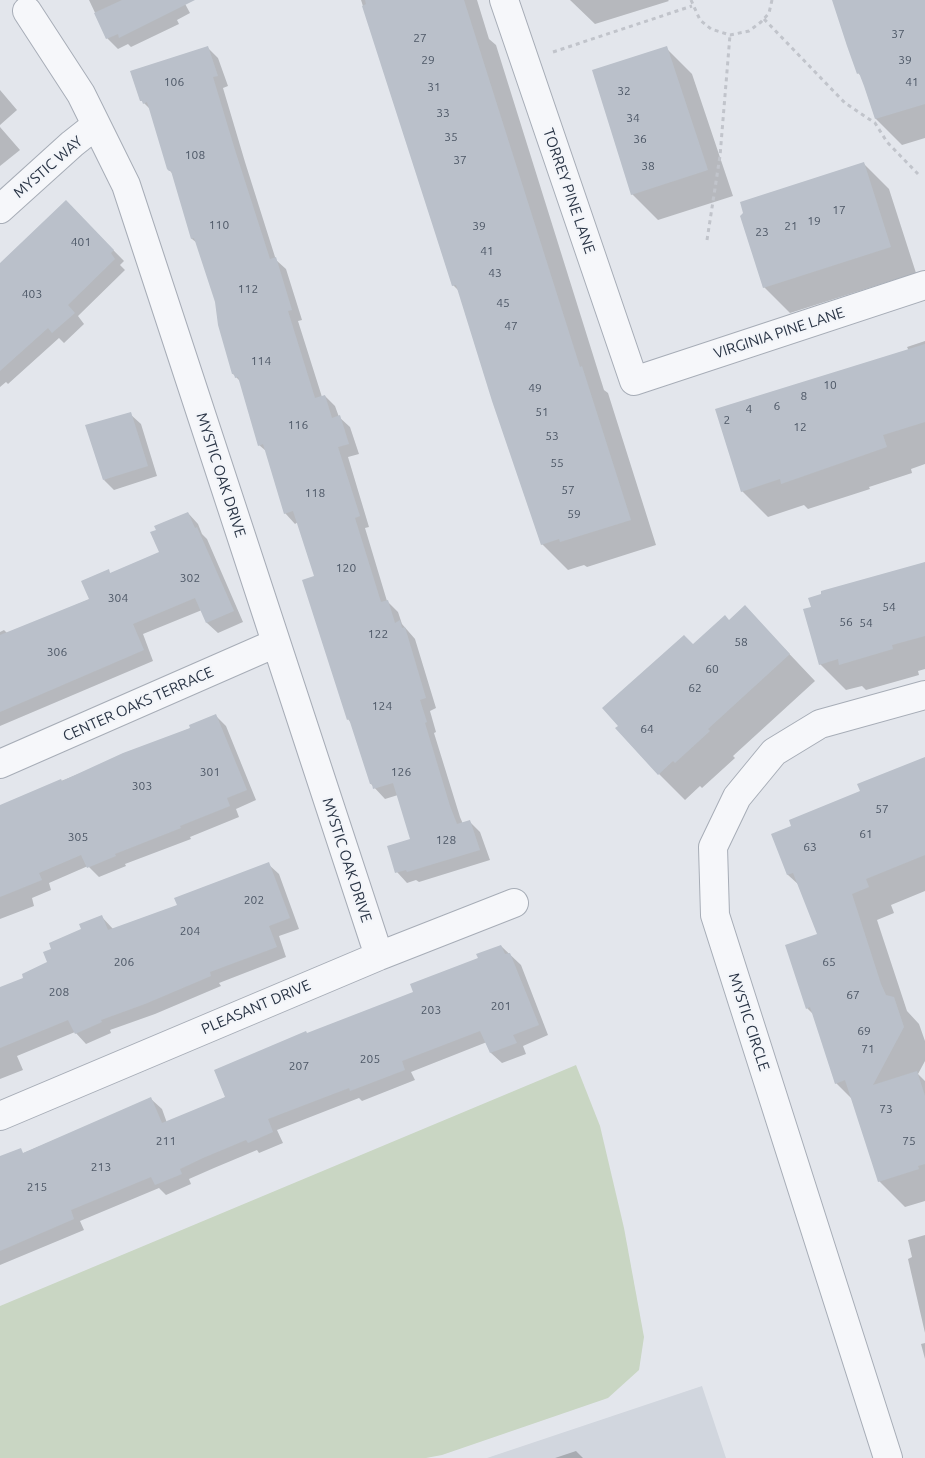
<!DOCTYPE html>
<html>
<head>
<meta charset="utf-8">
<style>
  body { margin:0 }
  canvas { display:block; background:#e3e6ec }
</style>
</head>
<body>
<canvas width="925" height="1458"></canvas>
<script>
const ctx = document.querySelector('canvas').getContext('2d');
ctx.lineJoin = 'round';
function fill(path, color) { ctx.fillStyle = color; ctx.fill(path, 'evenodd'); }
const poly = rows => new Path2D(rows.map(r => 'M' + r).join(''));
function strokePath(path, color, width, dash) { ctx.strokeStyle = color; ctx.lineWidth = width; ctx.lineCap = dash ? 'butt' : 'round'; ctx.setLineDash(dash || []); ctx.stroke(path); }
function drawText(font, color, halo, rows, align = 'center') {
  ctx.font = font + ' Ubuntu,sans-serif'; ctx.lineWidth = 4.5; ctx.setLineDash([]); ctx.textBaseline = 'middle'; ctx.strokeStyle = halo; ctx.fillStyle = color; for (const [text, x, y, turn = 0] of rows) {
    ctx.save(); ctx.translate(x, y); ctx.rotate((+turn || 0) * Math.PI / 180); ctx.textAlign = isNaN(turn) ? turn : align; if (halo) ctx.strokeText(text, 0, 0); ctx.fillText(text, 0, 0); ctx.restore();
  }
}
fill(poly([
  [702,1386,726,1458,487,1458]
]), '#d1d6de');
fill(poly([
  [576,1065,600,1126,624,1228,644,1337,639,1370,608,1398,442,1455,426,1458,0,1458,0,1306]
]), '#c9d6c3');
fill(poly([
  [89,0,183,0,190,13,177,20,179,24,131,47,128,44,118,49,107,38],
  [361,0,477,0,489,39,496,45,604,390,608,393,656,545,587,567,584,565,568,570,542,544,459,291,453,285],
  [570,0,668,0,669,1,595,24],
  [833,0,925,0,925,138,902,145,876,119,862,77,858,73],
  [208,48,218,58,228,86,223,88,245,162,276,260,286,269,302,320,298,321,322,397,325,396,335,406,339,417,350,427,359,454,348,457,369,527,365,528,387,601,398,612,402,624,415,639,436,708,430,711,436,732,434,733,460,817,463,824,470,822,480,832,490,860,419,882,416,880,407,883,397,872,411,840,398,795,385,799,371,784,351,723,348,719,316,577,298,522,295,524,285,513,266,451,259,445,240,381,233,374,216,302,197,243,192,239,173,174,170,171,151,110,141,100],
  [666,48,692,74,733,196,658,220,632,194],
  [0,90,17,110,0,125],
  [0,127,20,150,0,166],
  [863,163,889,189,916,273,790,313,764,287],
  [66,202,124,261,120,265,125,270,78,316,84,324,64,343,59,338,8,384,6,382,0,387,0,265],
  [925,341,925,464,911,469,912,473,869,487,870,489,808,509,804,505,768,517,742,491,909,351,907,347],
  [130,414,141,424,157,476,114,490,104,480],
  [188,513,198,524,202,534,207,539,243,622,218,633,207,623,202,610,143,634,153,661,0,726,0,632,4,630,8,634,90,599,108,571,111,574,161,553],
  [925,563,925,669,918,671,919,675,866,690,862,686,846,690,820,664],
  [745,607,815,681,733,756,735,758,702,788,700,786,685,800,659,774,693,645,729,621],
  [216,716,226,726,256,800,236,809,239,817,190,837,191,839,125,864,126,866,99,877,88,866,49,883,51,890,32,898,34,906,0,919,0,806,191,728],
  [925,758,925,891,891,905,894,913,877,920,907,1011,919,1024,925,1041,925,1061,918,1074,925,1081,925,1201,905,1207,879,1181,853,1100,836,1083,813,1014,807,1008,819,935,799,885,788,875,773,835,793,826],
  [268,864,279,874,299,929,279,936,286,957,219,983,221,986,155,1014,110,1030,111,1033,86,1044,75,1032,17,1056,23,1070,0,1079,0,988,25,978,49,963,83,930,102,917,113,929,178,906],
  [501,946,521,965,548,1035,523,1046,526,1054,502,1063,491,1053,487,1042,411,1072,415,1080,362,1101,359,1098,277,1130,283,1143,259,1153,257,1150,214,1168,189,1179,191,1184,166,1195,159,1188,80,1221,84,1230,0,1265,0,1163,151,1099,162,1109,167,1123,226,1097,308,1034,415,993],
  [925,1235,925,1333,908,1259,912,1257,908,1240],
  [925,1343,925,1359,921,1344],
  [576,1451,583,1458,555,1458]
]), '#0003');
fill(poly([
  [122,0,195,0,119,38,118,34,106,39,94,13],
  [365,0,464,0,580,367,582,366,631,520,560,542,559,539,541,545,492,401,456,285,452,286,436,236,362,6,366,4],
  [832,0,925,0,925,104,875,119,864,86,859,73,857,74,847,46],
  [208,46,218,76,213,77,235,150,270,259,276,257,292,310,288,311,315,398,325,395,332,418,340,415,349,444,338,447,360,516,355,518,381,602,388,600,395,623,400,620,402,628,405,627,426,698,420,700,427,722,425,723,450,806,457,824,470,820,480,850,407,872,406,870,395,873,387,846,410,839,393,783,373,789,372,784,370,784,349,719,347,720,302,580,314,576,293,511,284,514,263,444,258,446,238,377,235,378,234,374,232,374,218,325,215,302,194,238,191,239,171,171,169,171,167,169,147,102,143,104,142,101,140,101,130,71],
  [667,46,708,170,631,195,592,70],
  [864,162,891,247,763,288,740,216,743,213,740,202],
  [66,200,114,250,111,253,115,259,68,305,75,313,52,333,48,328,0,371,0,263],
  [925,344,925,422,883,435,887,447,781,484,780,479,741,492,715,409],
  [131,412,148,466,103,480,85,425],
  [188,512,195,528,197,527,234,611,206,623,195,598,133,624,144,650,0,712,0,635,89,599,81,581,109,569,110,573,159,552,150,532,156,530,154,526],
  [925,562,925,636,892,645,893,649,839,665,838,659,819,665,803,609,811,607,808,598,821,594,821,591],
  [745,605,790,654,708,729,710,731,675,763,673,761,658,775,615,728,618,726,602,708,684,635,693,644,725,615,729,620],
  [216,714,247,790,227,798,230,806,180,826,181,828,115,854,116,856,87,868,81,855,39,873,42,880,0,897,0,805,61,779,62,781,123,753,190,728,189,725],
  [925,757,925,855,866,879,869,887,852,894,881,984,886,995,894,997,904,1027,873,1085,917,1071,925,1096,925,1164,918,1166,919,1169,878,1182,845,1080,835,1084,810,1007,806,1009,785,945,817,934,793,873,787,875,771,834,791,826,789,820,860,791,857,784],
  [269,862,290,918,269,926,277,947,210,972,211,976,145,1004,101,1020,102,1022,75,1034,68,1020,0,1048,0,987,23,978,22,974,47,962,43,952,51,949,49,943,81,929,79,924,102,915,108,930,177,905,174,898],
  [501,945,505,954,510,953,539,1025,513,1035,517,1043,490,1053,480,1031,402,1061,405,1070,350,1091,349,1088,268,1119,273,1132,248,1143,246,1140,203,1158,180,1169,182,1174,155,1185,151,1177,71,1210,74,1219,0,1251,0,1156,21,1148,23,1153,151,1097,162,1123,225,1097,214,1070,306,1031,307,1033,413,992,410,984,478,958,476,954]
]), '#bac0ca');
const minor = poly([
  [504,0,634,381,925,285],
  [27,11,81,94,126,185,379,956],
  [0,209,72,144,96,125],
  [0,764,276,643],
  [0,1116,379,956,514,903],
  [888,1458,715,915,713,847,737,797,774,752,820,724,925,695]
]);
strokePath(minor, '#a7adb7', 30);
strokePath(poly([
  [691,0,700,20,711,29,730,35,749,31,761,22,769,13,772,0],
  [764,19,845,103,875,123,887,142,918,174],
  [553,52,692,6],
  [707,240,720,156,730,35]
]), '#c1c4cb', 3, [4, 4]);
strokePath(minor, '#f6f7fa', 28);
drawText('12px', '#4d5766', null, [
  ["37",898,34],
  ["27",420,38],
  ["29",428,60],
  ["39",905,60],
  ["106",174,82],
  ["41",912,82],
  ["31",434,87],
  ["32",624,91],
  ["33",443,113],
  ["34",633,118],
  ["35",451,137],
  ["36",640,139],
  ["108",195,155],
  ["37",460,160],
  ["38",648,166],
  ["17",839,210],
  ["19",814,221],
  ["110",219,225],
  ["39",479,226],
  ["21",791,226],
  ["23",762,232],
  ["401",81,242],
  ["41",487,251],
  ["43",495,273],
  ["112",248,289],
  ["403",32,294],
  ["45",503,303],
  ["47",511,326],
  ["114",261,361],
  ["10",830,385],
  ["49",535,388],
  ["8",804,396],
  ["6",777,406],
  ["4",749,409],
  ["51",542,412],
  ["2",727,420],
  ["116",298,425],
  ["12",800,427],
  ["53",552,436],
  ["55",557,463],
  ["57",568,490],
  ["118",315,493],
  ["59",574,514],
  ["120",346,568],
  ["302",190,578],
  ["304",118,598],
  ["54",889,607],
  ["56",846,622],
  ["54",866,623],
  ["122",378,634],
  ["58",741,642],
  ["306",57,652],
  ["60",712,669],
  ["62",695,688],
  ["124",382,706],
  ["64",647,729],
  ["301",210,772],
  ["126",401,772],
  ["303",142,786],
  ["57",882,809],
  ["61",866,834],
  ["305",78,837],
  ["128",446,840],
  ["63",810,847],
  ["202",254,900],
  ["204",190,931],
  ["206",124,962],
  ["65",829,962],
  ["208",59,992],
  ["67",853,995],
  ["201",501,1006],
  ["203",431,1010],
  ["69",864,1031],
  ["71",868,1049],
  ["205",370,1059],
  ["207",299,1066],
  ["73",886,1109],
  ["211",166,1141],
  ["75",909,1141],
  ["213",101,1167],
  ["215",37,1187]
]);
drawText('15px', '#293445', '#f3f5f9', [
  ["MYSTIC WAY",48,167,-41],
  ["TORREY PINE LANE",569,191,71],
  ["VIRGINIA PINE LANE",779,333,-18],
  ["MYSTIC OAK DRIVE",221,475,72],
  ["CENTER OAKS TERRACE",138,704,-24],
  ["MYSTIC OAK DRIVE",347,860,72],
  ["PLEASANT DRIVE",256,1007,-23],
  ["MYSTIC CIRCLE",749,1022,72]
]);
</script>
</body>
</html>
